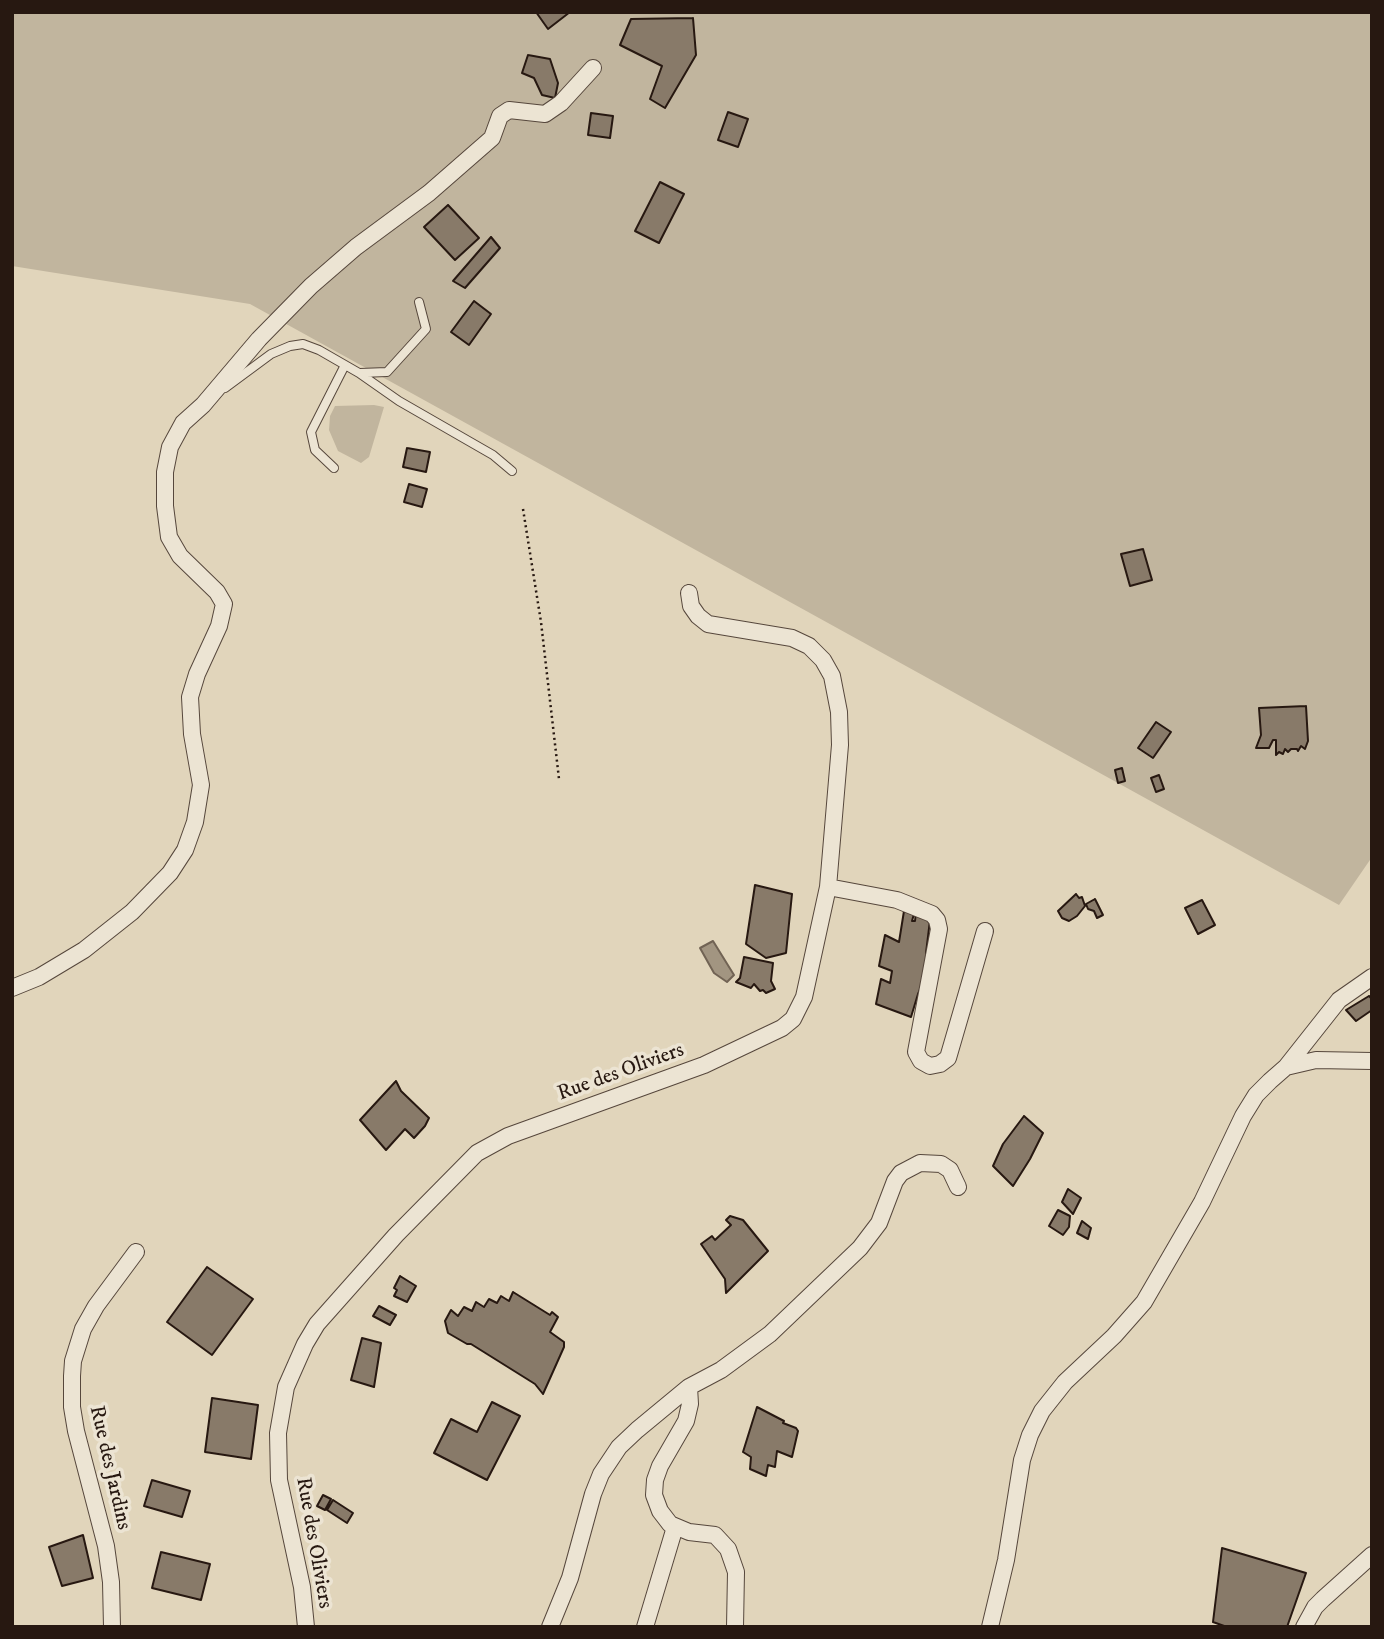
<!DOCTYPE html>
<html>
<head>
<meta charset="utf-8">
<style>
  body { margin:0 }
  #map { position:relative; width:1384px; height:1639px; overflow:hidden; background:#e1d5bb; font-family:"IM FELL DW Pica",serif }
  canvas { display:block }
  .frame { position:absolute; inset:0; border:14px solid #271811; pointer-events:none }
</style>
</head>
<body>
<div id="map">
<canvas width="1384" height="1639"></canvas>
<div class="frame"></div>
</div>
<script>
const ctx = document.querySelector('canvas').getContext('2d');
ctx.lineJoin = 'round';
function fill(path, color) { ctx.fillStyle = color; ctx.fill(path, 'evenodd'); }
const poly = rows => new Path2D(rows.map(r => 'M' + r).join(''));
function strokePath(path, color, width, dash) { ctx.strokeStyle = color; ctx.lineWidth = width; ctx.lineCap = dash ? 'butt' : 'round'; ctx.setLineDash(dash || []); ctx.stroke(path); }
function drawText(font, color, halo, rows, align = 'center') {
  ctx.font = font + ' "IM FELL DW Pica",serif'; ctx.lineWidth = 7; ctx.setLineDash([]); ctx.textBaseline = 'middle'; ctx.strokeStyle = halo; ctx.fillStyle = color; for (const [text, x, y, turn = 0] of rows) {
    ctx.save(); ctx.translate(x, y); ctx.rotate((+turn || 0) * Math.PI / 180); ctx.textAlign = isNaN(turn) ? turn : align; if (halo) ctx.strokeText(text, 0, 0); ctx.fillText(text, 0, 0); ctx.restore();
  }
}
fill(poly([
  [12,12,1372,12,1372,857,1339,905,250,304,12,266],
  [374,405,384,407,369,457,361,463,338,451,329,430,330,416,335,406]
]), '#c1b59e');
const water = poly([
  [713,941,734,975,727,982,714,973,700,948,713,941]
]);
fill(water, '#a29581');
strokePath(water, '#716354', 2);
const building = poly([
  [536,12,570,12,548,29,536,12],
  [693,18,696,55,665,108,650,99,662,66,620,45,631,19,693,18],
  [528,55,550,59,558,83,555,98,542,95,534,78,522,73,528,55],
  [728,112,748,119,738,147,718,140,728,112],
  [591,113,613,116,610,138,588,135,591,113],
  [660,182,684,194,659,243,635,231,660,182],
  [448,205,479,238,455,260,424,227,448,205],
  [491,237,500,248,465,288,453,281,491,237],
  [474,301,491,314,469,345,451,332,474,301],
  [407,448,430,452,426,472,403,467,407,448],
  [409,484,427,489,422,507,404,502,409,484],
  [1143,549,1152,580,1130,586,1121,554,1143,549],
  [1306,706,1308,741,1305,749,1301,746,1298,751,1297,749,1291,749,1288,752,1285,749,1283,754,1279,752,1276,755,1276,740,1273,740,1269,748,1256,748,1261,735,1259,708,1306,706],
  [1156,722,1171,732,1153,758,1138,748,1156,722],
  [1122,768,1125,781,1118,783,1115,770,1122,768],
  [1159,775,1164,789,1156,792,1151,778,1159,775],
  [755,885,792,894,786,953,766,958,746,944,755,885],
  [1076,894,1079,898,1082,897,1085,906,1077,916,1069,921,1062,918,1058,911,1076,894],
  [1095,899,1103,915,1097,918,1094,911,1088,909,1086,904,1095,899],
  [1202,900,1215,925,1198,934,1185,908,1202,900],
  [904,911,914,914,912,921,915,921,916,912,930,920,926,953,929,956,923,983,918,994,911,1017,876,1004,881,979,890,983,892,971,879,966,885,935,899,942,904,911],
  [744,957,773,963,771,981,775,989,766,993,763,990,760,991,754,984,751,988,736,982,740,978,744,957],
  [1369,996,1372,999,1372,1010,1356,1021,1346,1010,1369,996],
  [396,1081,401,1091,429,1118,425,1126,414,1138,405,1129,386,1150,360,1120,396,1081],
  [1024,1116,1043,1133,1030,1159,1013,1186,993,1166,1003,1144,1024,1116],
  [1068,1189,1081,1198,1073,1214,1062,1202,1068,1189],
  [1058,1210,1070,1216,1069,1227,1063,1235,1049,1226,1058,1210],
  [730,1216,743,1220,768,1251,726,1293,725,1279,701,1244,712,1236,715,1240,731,1225,726,1220,730,1216],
  [1082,1221,1091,1228,1088,1239,1077,1233,1082,1221],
  [207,1267,253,1299,212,1355,167,1322,207,1267],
  [400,1276,416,1286,407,1302,394,1296,397,1290,394,1288,400,1276],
  [513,1292,550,1315,552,1312,558,1317,550,1332,564,1342,564,1347,543,1394,535,1384,471,1344,467,1344,448,1333,445,1321,451,1310,458,1316,464,1307,472,1311,476,1302,484,1307,489,1299,497,1303,501,1296,509,1301,513,1292],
  [379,1306,396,1315,390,1325,373,1316,379,1306],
  [362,1338,381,1343,374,1387,351,1380,362,1338],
  [212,1398,258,1405,251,1459,205,1452,212,1398],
  [492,1402,520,1416,487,1480,434,1453,451,1419,477,1432,492,1402],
  [757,1407,784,1421,783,1423,796,1428,798,1431,792,1457,777,1451,775,1467,768,1465,766,1476,750,1469,751,1457,743,1452,757,1407],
  [152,1480,190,1491,182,1517,144,1506,152,1480],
  [323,1495,331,1499,325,1510,317,1506,323,1495],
  [333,1500,353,1513,347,1523,327,1510,333,1500],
  [83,1535,93,1578,62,1586,49,1547,83,1535],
  [1222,1548,1306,1573,1287,1627,1227,1627,1213,1622,1222,1548],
  [161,1552,210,1564,201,1600,152,1588,161,1552]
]);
fill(building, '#887a69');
strokePath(building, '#271811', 2);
const service = poly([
  [360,373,387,372,426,329,419,302],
  [225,388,271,354,290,346,303,344,319,350,359,373,399,401,493,455,512,471],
  [334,468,315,450,311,432,345,365]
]);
const minor = poly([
  [828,887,897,900,932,914,937,920,939,929,916,1052,921,1061,930,1066,940,1064,948,1058,985,931],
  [12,988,39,977,84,950,132,912,170,873,185,850,195,822,201,785,192,734,190,697,197,674,219,626,224,604,217,592,180,556,169,537,165,506,165,472,170,447,183,423,203,405,259,339,311,286,356,247,429,193,492,138,500,116,509,110,545,114,561,103,593,68],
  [1286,1067,1339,1000,1372,977],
  [689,1387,690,1404,686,1421,660,1466,655,1480,654,1495,660,1511,670,1524,689,1532,715,1535,728,1549,736,1572,735,1627],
  [112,1627,111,1582,106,1546,76,1431,72,1407,72,1376,73,1361,83,1329,96,1306,136,1252],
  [306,1627,302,1587,279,1480,278,1433,286,1387,305,1344,317,1324,396,1235,477,1153,508,1136,704,1065,782,1028,793,1019,804,997,828,887,840,745,839,712,832,676,823,660,809,646,792,638,708,624,698,616,691,606,689,593],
  [550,1627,570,1578,593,1494,601,1474,619,1447,637,1430,689,1387,721,1370,770,1334,860,1248,879,1223,895,1181,901,1173,920,1163,941,1164,950,1170,958,1187],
  [645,1627,675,1527],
  [990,1627,1006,1560,1022,1460,1030,1435,1042,1411,1065,1382,1114,1336,1144,1302,1202,1202,1243,1116,1256,1095,1270,1081,1286,1067,1316,1060,1372,1061],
  [1304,1627,1315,1607,1323,1599,1372,1555]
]);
strokePath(service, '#56473c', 10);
strokePath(minor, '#56473c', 18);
strokePath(poly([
  [523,509,541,622,559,779]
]), '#271811', 2.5, [2, 3.5]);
strokePath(service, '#ece4d3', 8);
strokePath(minor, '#ece4d3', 16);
drawText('21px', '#271811', '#ece4d3', [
  ["Rue des Oliviers",621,1073,-20],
  ["Rue des Jardins",109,1468,77],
  ["Rue des Oliviers",313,1543,80]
]);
</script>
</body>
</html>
